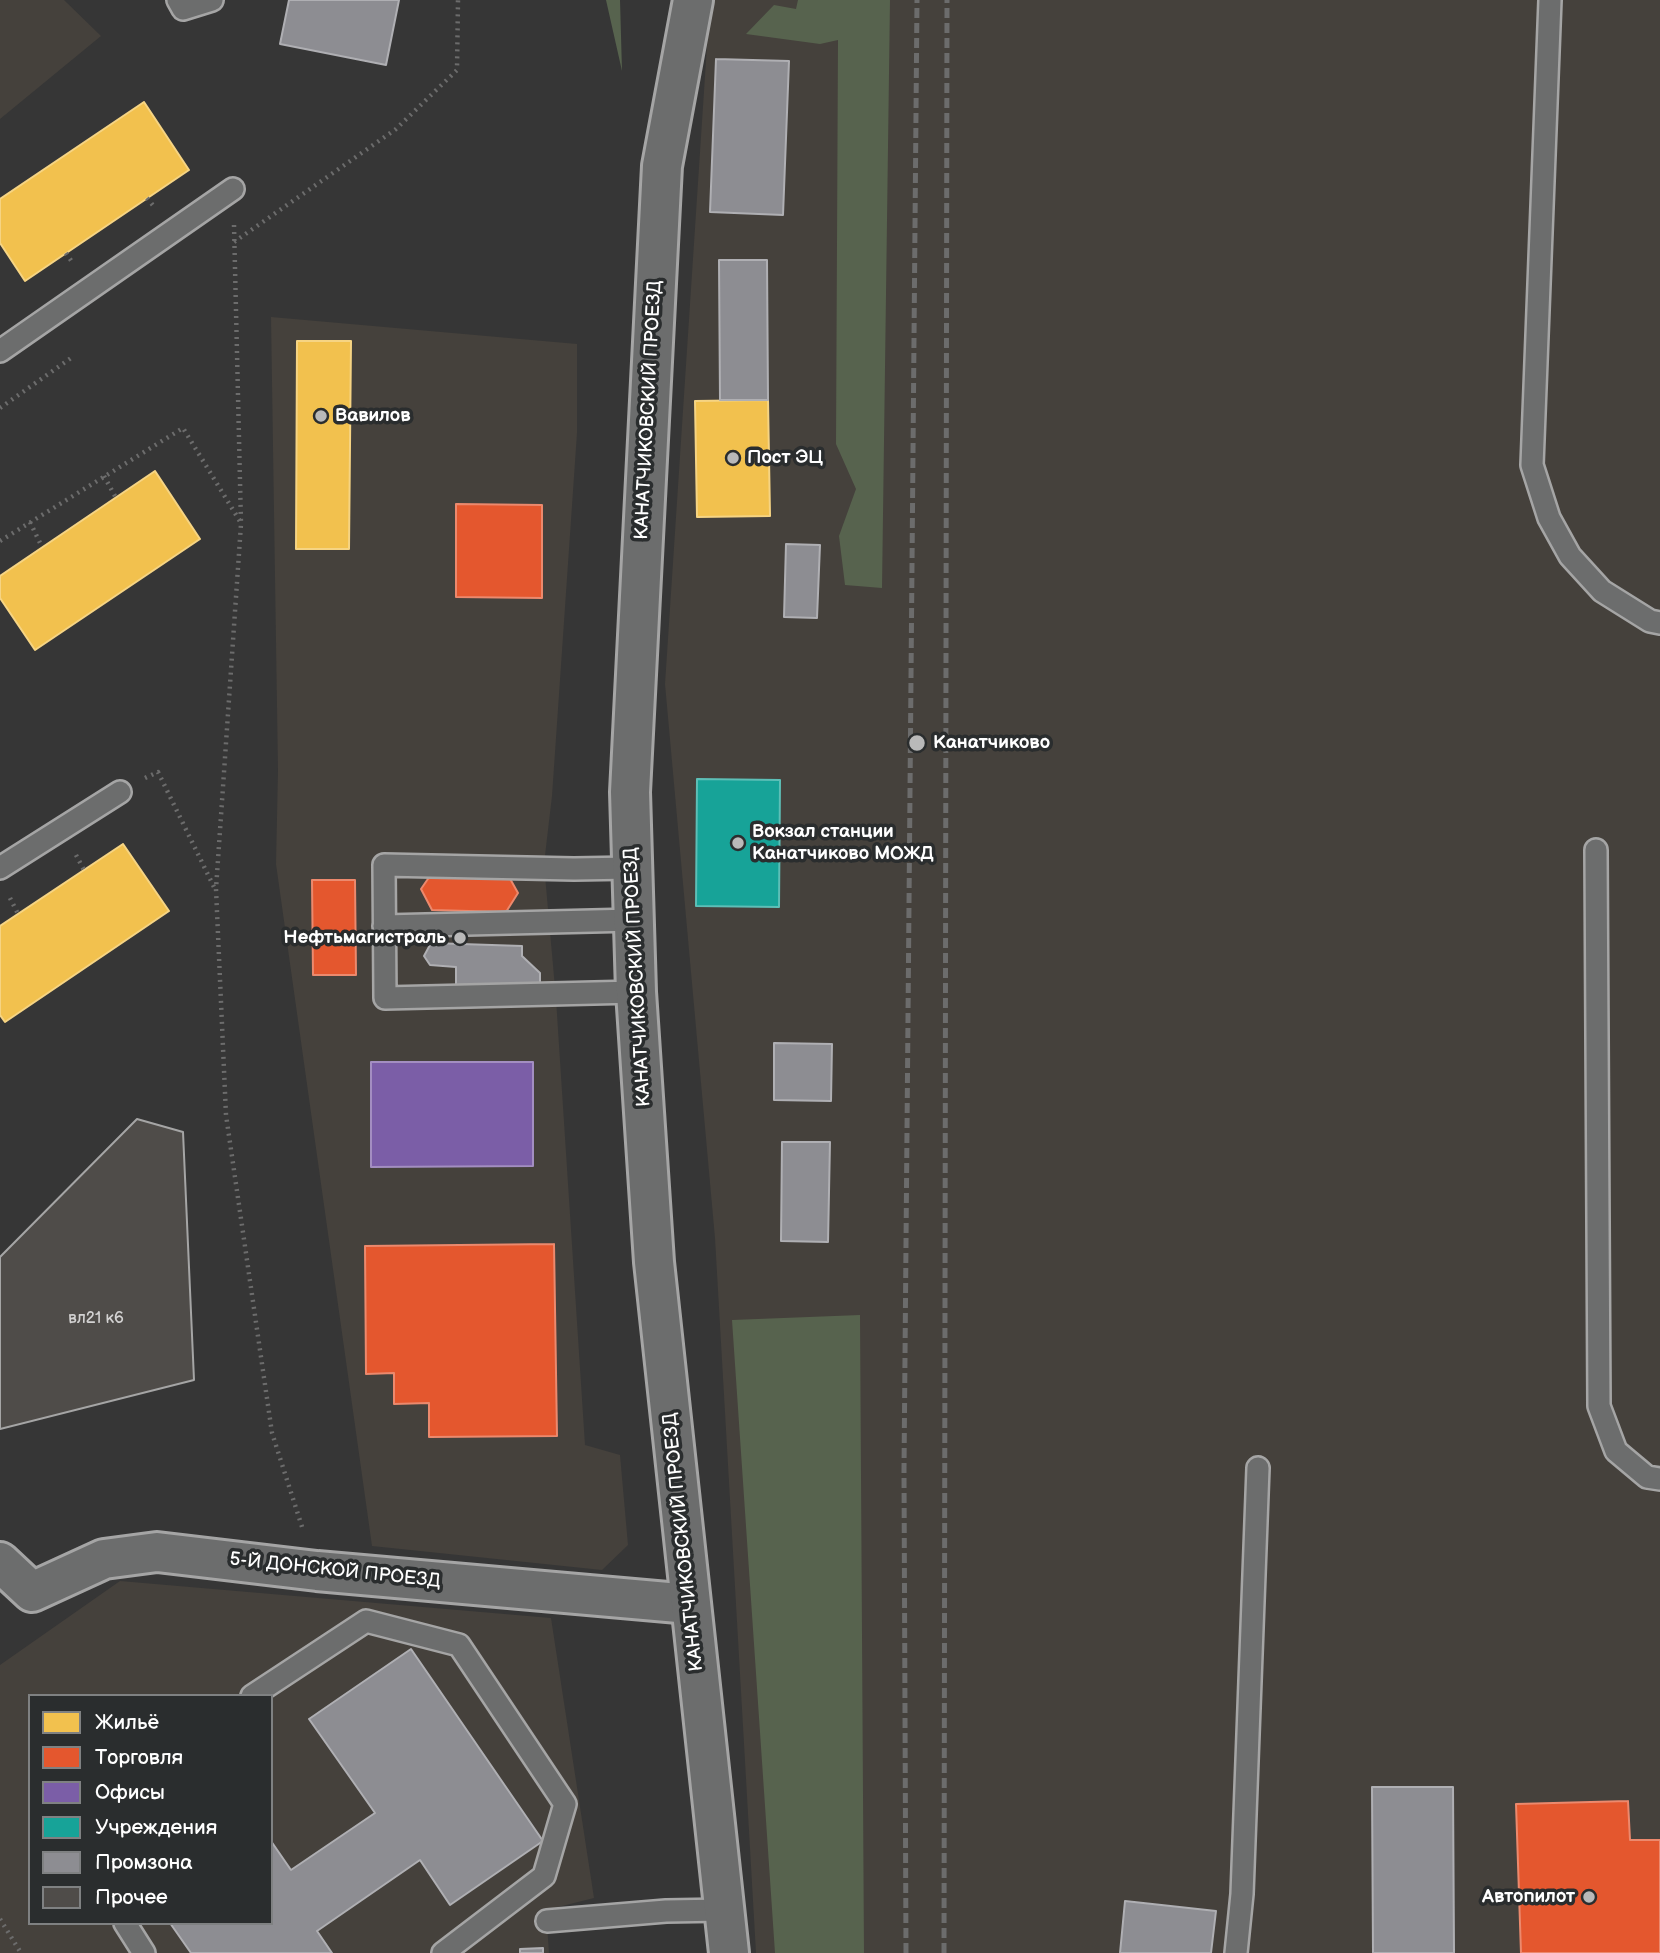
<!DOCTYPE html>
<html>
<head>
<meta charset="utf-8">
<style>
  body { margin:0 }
  #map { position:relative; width:1660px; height:1953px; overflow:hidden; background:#363636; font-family:"Balsamiq Sans",sans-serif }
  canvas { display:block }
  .legend { position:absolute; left:28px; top:1694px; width:245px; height:231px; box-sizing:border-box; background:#2a2d2e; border:2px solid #7f8182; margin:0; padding:9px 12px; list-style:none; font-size:21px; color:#fff }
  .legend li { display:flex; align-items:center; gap:14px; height:35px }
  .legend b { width:35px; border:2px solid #7f8182 }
</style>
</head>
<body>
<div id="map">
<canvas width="1660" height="1953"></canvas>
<ul class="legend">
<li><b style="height:19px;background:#f2c14e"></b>Жильё</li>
<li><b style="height:19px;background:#e4572e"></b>Торговля</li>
<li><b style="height:19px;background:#7b5ea7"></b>Офисы</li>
<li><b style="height:19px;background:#17a398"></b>Учреждения</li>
<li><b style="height:19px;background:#8d8d92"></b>Промзона</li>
<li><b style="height:19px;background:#4f4c49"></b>Прочее</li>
</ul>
</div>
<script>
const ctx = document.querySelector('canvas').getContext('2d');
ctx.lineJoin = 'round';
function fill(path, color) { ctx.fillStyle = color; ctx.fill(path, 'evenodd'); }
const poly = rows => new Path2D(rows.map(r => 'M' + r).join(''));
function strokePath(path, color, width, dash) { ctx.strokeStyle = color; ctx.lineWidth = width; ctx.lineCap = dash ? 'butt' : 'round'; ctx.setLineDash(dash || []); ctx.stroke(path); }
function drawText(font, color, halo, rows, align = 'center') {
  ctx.font = font + ' "Balsamiq Sans",sans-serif'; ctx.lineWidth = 7; ctx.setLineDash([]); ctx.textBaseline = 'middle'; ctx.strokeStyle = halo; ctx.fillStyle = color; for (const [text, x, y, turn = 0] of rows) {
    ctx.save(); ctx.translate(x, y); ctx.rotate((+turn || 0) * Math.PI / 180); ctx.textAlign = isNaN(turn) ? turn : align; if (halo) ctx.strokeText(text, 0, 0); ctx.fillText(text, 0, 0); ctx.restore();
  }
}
fill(poly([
  [0,0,64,0,101,36,0,119],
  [710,0,1660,0,1660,1953,756,1953,715,1238,665,684],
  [271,317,577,344,577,433,552,796,544,864,556,999,585,1445,620,1455,628,1545,602,1570,372,1546,276,864,278,771],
  [120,1581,551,1618,594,1898,546,1910,549,1953,0,1953,0,1665],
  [30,1696,271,1696,271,1923,30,1923]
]), '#45413c');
fill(poly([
  [606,0,620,0,622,71],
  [798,0,890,0,882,588,845,585,839,536,856,489,836,444,838,40,820,44,746,34,774,5,796,9],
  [860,1315,864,1953,775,1953,732,1320]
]), '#57634e');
const homes = poly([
  [144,102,189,170,25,281,0,243,0,199,144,102],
  [297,341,351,341,349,549,296,549,297,341],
  [768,400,770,516,697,517,695,401,768,400],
  [155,471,200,539,35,650,0,598,0,576,155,471],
  [123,844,169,911,5,1022,0,1015,0,926,123,844]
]);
fill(homes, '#f2c14e');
strokePath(homes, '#f6d483', 2);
const shops = poly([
  [456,504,542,505,542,598,456,597,456,504],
  [432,873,508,875,518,893,506,912,432,910,421,889,432,873],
  [312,880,355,880,356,975,313,975,312,880],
  [554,1244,557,1436,429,1437,429,1403,394,1404,394,1373,366,1374,365,1246,554,1244],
  [1628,1801,1630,1840,1660,1840,1660,1953,1521,1953,1516,1804,1628,1801]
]);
fill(shops, '#e4572e');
strokePath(shops, '#ec896d', 2);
const offices = poly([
  [371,1062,533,1062,533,1166,371,1167,371,1062]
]);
fill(offices, '#7b5ea7');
strokePath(offices, '#a38ec1', 2);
const public = poly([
  [697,779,780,780,779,907,696,906,697,779]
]);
fill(public, '#17a398');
strokePath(public, '#5dbfb7', 2);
const industry = poly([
  [289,0,399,0,386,65,280,44,289,0],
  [716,59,789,61,783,215,710,212,716,59],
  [719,260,767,260,768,400,720,400,719,260],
  [786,544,820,545,817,618,784,617,786,544],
  [431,943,522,946,522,956,540,973,540,990,456,988,456,967,430,965,424,956,431,943],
  [774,1043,832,1044,831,1101,774,1100,774,1043],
  [782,1142,830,1142,828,1242,781,1241,782,1142],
  [411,1649,543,1841,450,1905,420,1860,317,1931,332,1953,191,1953,170,1923,271,1923,271,1841,291,1870,375,1813,309,1719,411,1649],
  [1372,1787,1453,1787,1454,1953,1373,1953,1372,1787],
  [1125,1901,1216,1911,1211,1953,1120,1953,1125,1901],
  [543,1948,543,1953,520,1953,520,1949,543,1948]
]);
fill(industry, '#8d8d92');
strokePath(industry, '#afafb3', 2);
const building = poly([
  [137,1119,183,1132,194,1380,0,1429,0,1257,137,1119]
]);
fill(building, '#4f4c49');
strokePath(building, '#a5a5a5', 2);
const service = poly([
  [178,0,183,9,212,0],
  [1550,0,1532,465,1549,518,1570,556,1602,591,1650,621,1660,623],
  [0,351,233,189],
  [1596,850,1599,1406,1616,1451,1647,1477,1660,1479],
  [0,868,120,792],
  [632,868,574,869,384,865,385,998,636,992],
  [384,926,634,920],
  [252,1696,366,1621,459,1645,565,1804,544,1876,443,1953],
  [547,1921,666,1911,725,1910],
  [125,1923,144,1953],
  [1236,1953,1242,1894,1258,1468]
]);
const minor = poly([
  [0,1562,32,1592,104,1559,157,1552,317,1571,690,1604]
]);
const tertiary = poly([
  [693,0,662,166,630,792,636,992,654,1262,729,1953]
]);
strokePath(service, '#a5a5a5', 26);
strokePath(minor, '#a5a5a5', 44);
strokePath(tertiary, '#a5a5a5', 44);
strokePath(poly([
  [147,198,155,208],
  [234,225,241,524,216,889,226,1115,272,1433,303,1530],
  [234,242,396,129,457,70,458,0],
  [66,253,72,262],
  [0,408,71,358],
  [104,476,116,498],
  [30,522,42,547],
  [0,541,183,428,241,523],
  [145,778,158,772,214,887],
  [76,855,84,870],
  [10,898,18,914],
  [0,1919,21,1953]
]), '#6c6c6c', 4.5, [2, 5]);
strokePath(service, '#6c6d6d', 21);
strokePath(minor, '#6c6d6d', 38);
strokePath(tertiary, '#6c6d6d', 38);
strokePath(poly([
  [906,1953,904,1470,917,0],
  [944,1953,947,0]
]), '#6c6c6c', 5, [10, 5]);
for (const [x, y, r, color] of [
  [321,416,7,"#b9b9b9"],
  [733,458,7,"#b9b9b9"],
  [917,743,9,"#b9b9b9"],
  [738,843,7,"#b9b9b9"],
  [460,938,7,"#b9b9b9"],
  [1589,1897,7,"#b9b9b9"]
]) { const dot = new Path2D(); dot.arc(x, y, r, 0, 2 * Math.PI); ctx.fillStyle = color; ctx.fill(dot); strokePath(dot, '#2a2d2e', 2.5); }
drawText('16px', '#d3d2d2', null, [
  ["вл21 к6",96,1319]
]);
drawText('19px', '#fff', '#2a2d2e', [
  ["КАНАТЧИКОВСКИЙ ПРОЕЗД",649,410,-87],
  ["КАНАТЧИКОВСКИЙ ПРОЕЗД",638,977,-93],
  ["КАНАТЧИКОВСКИЙ ПРОЕЗД",684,1542,-96],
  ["5-Й ДОНСКОЙ ПРОЕЗД",335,1571,6]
]);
drawText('bold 19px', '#fff', '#2a2d2e', [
  ["Вавилов",335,416],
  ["Пост ЭЦ",747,458],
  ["Канатчиково",933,743],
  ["Вокзал станции",752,832],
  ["Канатчиково МОЖД",752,854],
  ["Нефтьмагистраль",446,938,"right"],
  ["Автопилот",1575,1897,"right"]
], 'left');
</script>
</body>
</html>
